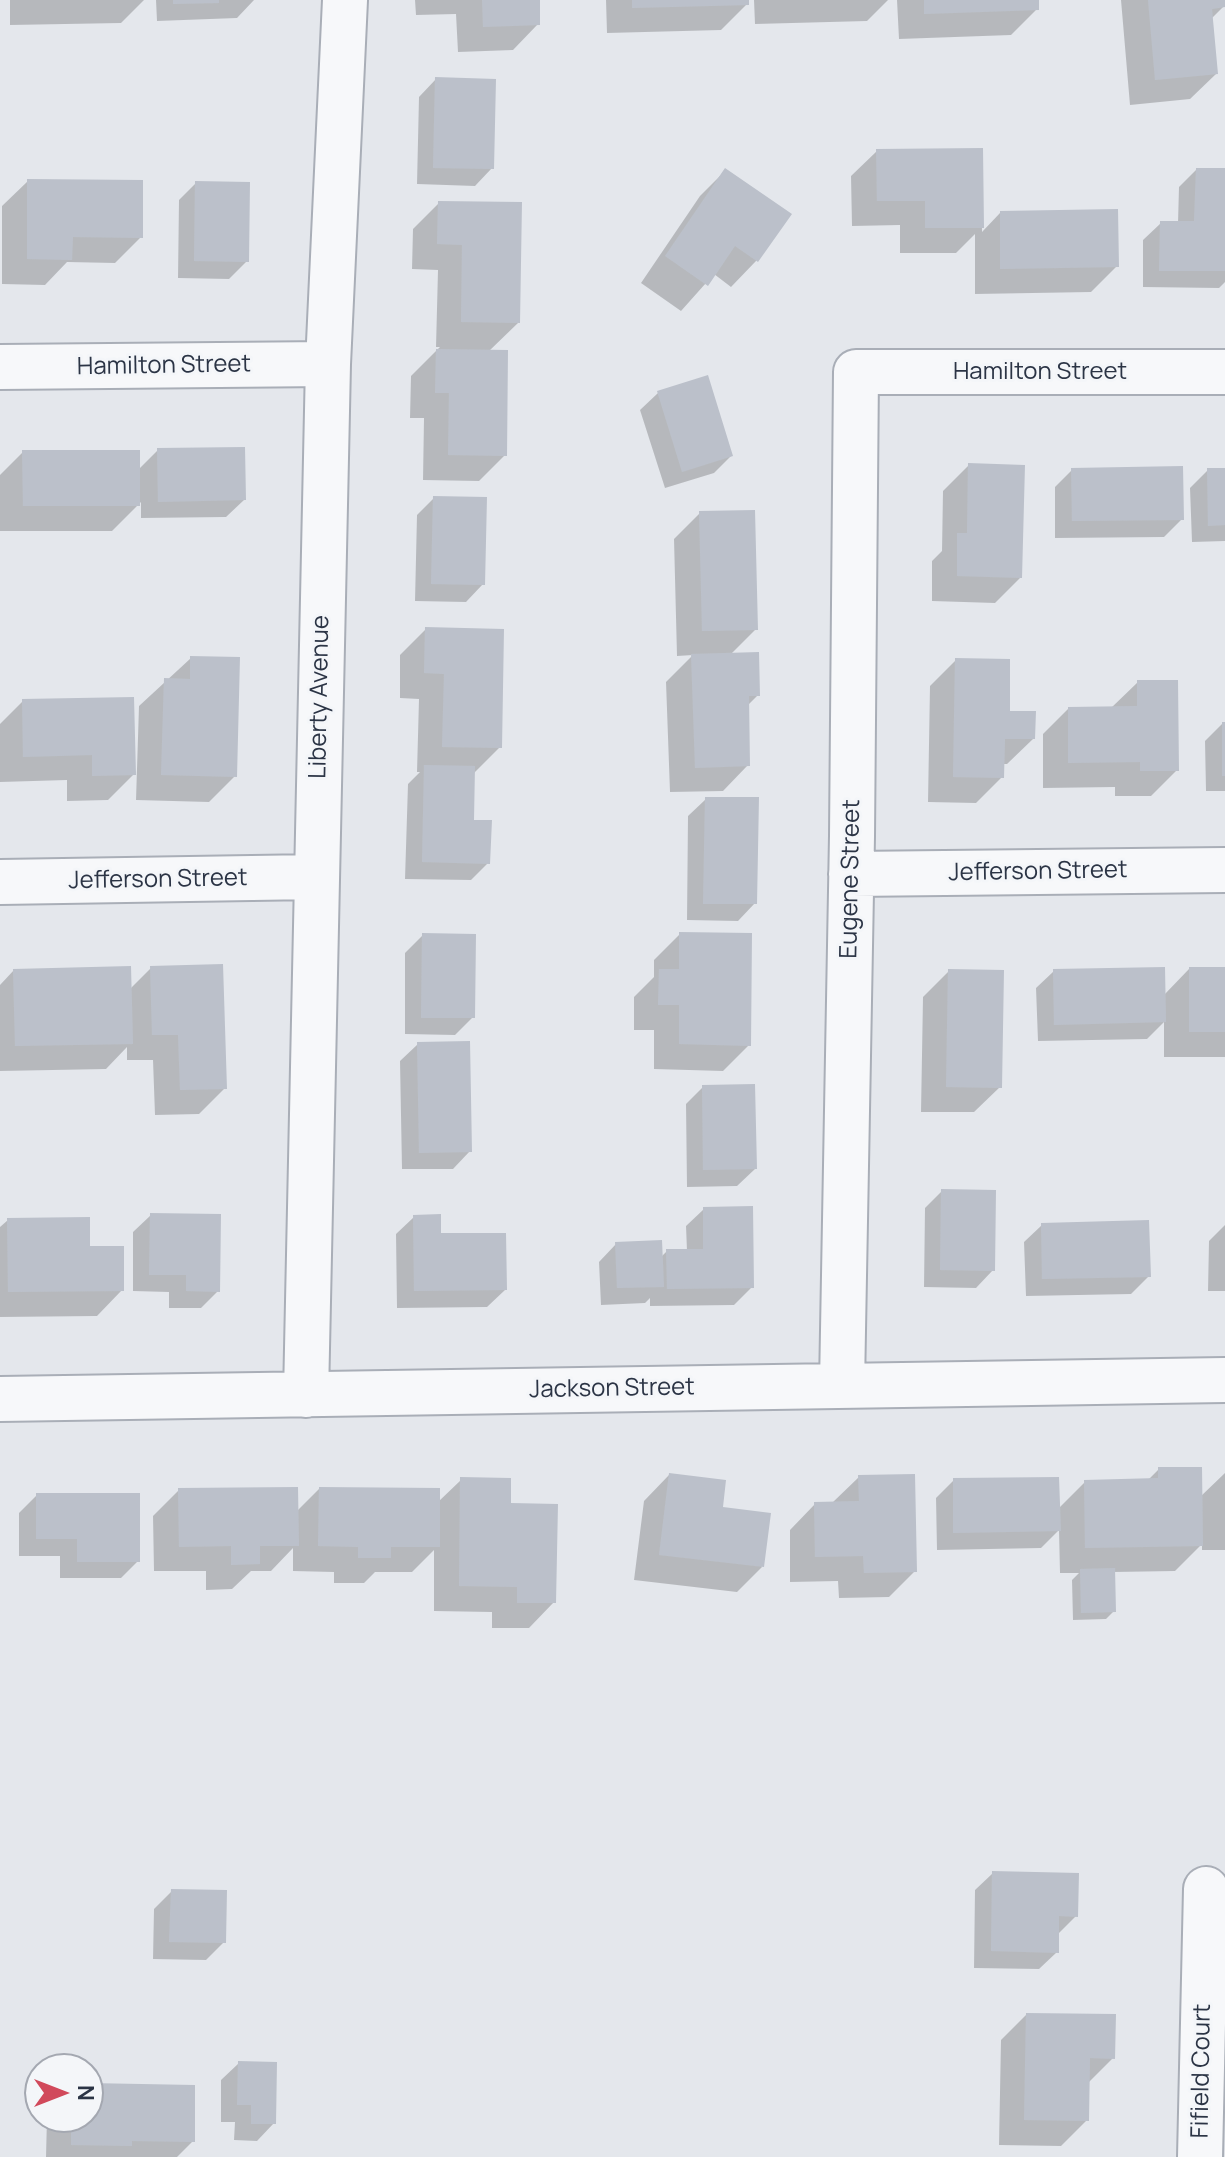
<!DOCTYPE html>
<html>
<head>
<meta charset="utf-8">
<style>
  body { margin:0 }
  #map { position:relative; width:1225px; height:2157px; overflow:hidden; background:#e4e7ec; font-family:Manrope,sans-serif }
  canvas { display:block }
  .north { position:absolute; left:24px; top:2053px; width:80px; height:80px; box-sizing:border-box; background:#f4f6f9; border:2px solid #a4a8b1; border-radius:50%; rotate:90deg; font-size:22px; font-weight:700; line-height:32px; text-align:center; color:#2b3445 }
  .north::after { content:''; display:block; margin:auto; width:28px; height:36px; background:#d1495b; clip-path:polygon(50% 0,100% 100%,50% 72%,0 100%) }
</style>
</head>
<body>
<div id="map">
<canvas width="1225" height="2157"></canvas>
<div class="north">N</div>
</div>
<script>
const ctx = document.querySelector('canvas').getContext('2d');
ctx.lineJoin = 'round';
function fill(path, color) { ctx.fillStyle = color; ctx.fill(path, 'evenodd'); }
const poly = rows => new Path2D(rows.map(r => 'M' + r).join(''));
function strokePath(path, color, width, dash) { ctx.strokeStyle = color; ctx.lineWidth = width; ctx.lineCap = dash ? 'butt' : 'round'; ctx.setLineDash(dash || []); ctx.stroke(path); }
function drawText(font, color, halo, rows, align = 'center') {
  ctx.font = font + ' Manrope,sans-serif'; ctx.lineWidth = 6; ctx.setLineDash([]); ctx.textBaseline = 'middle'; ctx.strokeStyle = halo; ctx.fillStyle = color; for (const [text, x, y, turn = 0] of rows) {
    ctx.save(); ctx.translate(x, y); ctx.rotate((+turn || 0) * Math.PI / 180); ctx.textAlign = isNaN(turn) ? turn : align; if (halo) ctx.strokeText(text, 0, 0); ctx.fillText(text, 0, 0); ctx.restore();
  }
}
fill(poly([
  [10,0,144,0,121,23,10,25],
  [156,0,254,0,237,18,157,21],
  [415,0,538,0,538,24,513,50,458,52,456,14,416,15],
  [606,0,747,0,747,4,721,30,607,33],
  [754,0,888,0,867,21,755,24],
  [897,0,1037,0,1037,9,1011,35,899,39],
  [1121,0,1223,0,1224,6,1211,19,1216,74,1190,99,1130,105],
  [436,79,492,168,475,186,417,184,419,97],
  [981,150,982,232,1000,213,1117,266,1091,292,975,294,975,234,956,253,900,253,900,225,852,226,851,176,877,151],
  [1196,170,1225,170,1225,282,1219,288,1143,287,1143,240,1161,223,1178,223,1179,187],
  [725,171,789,214,756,261,731,287,714,274,681,311,641,283,700,196],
  [28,181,141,237,115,263,67,262,45,285,2,284,2,206],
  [196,183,247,261,229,279,178,278,179,200],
  [439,203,518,323,488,352,505,455,479,481,423,480,424,418,410,418,411,376,440,347,436,347,438,270,412,269,413,229],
  [658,393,731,456,714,473,665,488,640,410],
  [158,450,244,500,226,517,141,518,141,502,112,531,0,531,0,475,23,452,138,470],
  [969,465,1021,577,995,603,932,601,932,561,942,551,943,491],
  [1072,470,1182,519,1164,537,1055,538,1055,487],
  [1208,470,1225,470,1225,541,1192,542,1190,488],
  [434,498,483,584,466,602,415,601,417,515],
  [700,513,756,629,730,655,758,695,747,706,748,765,723,791,670,792,666,682,693,655,677,656,674,539],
  [426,629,500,747,473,774,472,822,488,863,471,880,405,879,408,784,420,772,417,772,419,699,400,698,400,655],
  [191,658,235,776,209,802,136,800,139,706],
  [956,660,1033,739,1007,764,1002,764,1002,777,976,803,928,802,930,686],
  [1138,682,1176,771,1151,796,1115,796,1115,787,1043,788,1043,734,1068,709,1111,708],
  [23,701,136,772,108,800,67,801,67,780,0,782,0,724],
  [1222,724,1225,724,1225,791,1206,791,1205,741],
  [706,799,755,903,738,921,687,920,688,816],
  [680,934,749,1045,723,1071,654,1069,654,1030,634,1030,634,997,654,977,654,960],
  [423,935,473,1017,455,1035,405,1034,405,953],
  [151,968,225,1088,199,1114,155,1115,153,1060,127,1060,127,1047,106,1069,0,1071,0,985,14,970,130,989],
  [1189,969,1225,969,1225,1057,1164,1057,1164,1022,1147,1039,1038,1041,1036,988,1054,971,1164,995],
  [949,971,1000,1087,974,1112,921,1112,923,997],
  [418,1044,470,1151,453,1169,402,1169,400,1061],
  [703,1087,755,1169,737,1186,687,1187,686,1104],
  [942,1191,993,1270,976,1288,924,1287,925,1208],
  [704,1209,752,1287,734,1305,650,1306,650,1298,645,1303,601,1305,599,1262,616,1244,661,1257,667,1251,687,1251,686,1226],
  [151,1215,218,1291,201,1308,169,1308,169,1292,133,1291,133,1232],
  [414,1217,505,1290,487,1307,397,1308,396,1234],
  [8,1220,88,1248,122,1290,97,1316,0,1317,0,1227],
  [1042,1225,1149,1276,1131,1294,1026,1296,1024,1242],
  [1225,1225,1225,1291,1208,1291,1209,1241],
  [1158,1470,1200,1497,1225,1473,1225,1550,1202,1550,1202,1544,1175,1571,1113,1572,1114,1611,1106,1619,1073,1620,1072,1580,1079,1573,1060,1573,1059,1530,1041,1548,937,1550,936,1498,954,1480,1058,1509,1085,1482,1147,1481],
  [669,1475,721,1509,762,1567,737,1592,634,1580,644,1501],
  [859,1477,915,1571,889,1597,839,1598,838,1581,790,1582,790,1530,815,1504,833,1502],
  [461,1480,509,1505,554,1602,529,1628,492,1628,492,1612,434,1611,434,1550,412,1572,375,1572,364,1583,334,1583,334,1572,293,1571,293,1548,271,1571,251,1571,232,1589,206,1590,206,1571,154,1571,153,1516,179,1490,296,1512,319,1489,438,1502],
  [37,1495,138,1561,121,1578,60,1578,60,1556,19,1556,19,1513],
  [993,1873,1076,1916,1058,1934,1057,1952,1039,1969,974,1968,975,1890],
  [172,1891,224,1942,206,1960,153,1959,154,1909],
  [1026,2015,1113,2058,1088,2083,1087,2120,1061,2146,999,2145,1001,2040],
  [239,2063,274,2123,257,2141,234,2140,235,2122,221,2122,221,2080],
  [88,2085,193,2141,177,2157,46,2157,47,2117,88,2117]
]), '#0003');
fill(poly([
  [173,0,219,0,219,3,173,4],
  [482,0,540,0,540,25,483,27],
  [632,0,749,0,749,5,632,8],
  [924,0,1039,0,1039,10,924,14],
  [1148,0,1225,0,1225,7,1212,9,1218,74,1155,80],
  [435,77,496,79,494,169,433,168],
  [983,148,984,228,925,228,925,201,877,201,876,149],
  [725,168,792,214,758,262,735,246,708,286,665,256],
  [1196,168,1225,168,1225,271,1159,271,1160,221,1194,221],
  [27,179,143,180,143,238,73,237,72,260,27,259],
  [195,181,250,182,249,262,194,261],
  [438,201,522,202,520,323,461,322,462,245,437,244],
  [1118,209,1119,267,1000,269,1000,211],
  [436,349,508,350,507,456,448,455,449,393,435,393],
  [708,375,733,456,682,472,657,391],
  [245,447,246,500,158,502,157,448],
  [22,450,140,450,140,506,23,506],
  [968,463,1025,465,1022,578,957,576,957,533,967,533],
  [1183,466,1184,520,1072,521,1071,468],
  [1207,468,1225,468,1225,525,1208,526],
  [433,496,487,497,485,585,431,584],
  [755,510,758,630,702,631,699,511],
  [425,627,504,629,502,748,442,747,444,674,424,673],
  [759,652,760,696,749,696,750,766,695,768,691,654],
  [190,656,240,657,237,777,161,775,164,678,190,679],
  [955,658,1010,659,1010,711,1036,711,1035,739,1005,739,1004,778,953,777],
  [1137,680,1178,680,1179,771,1140,771,1140,762,1068,763,1068,707,1137,706],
  [134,697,136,775,92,776,92,755,23,757,22,699],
  [1222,722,1225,722,1225,776,1222,776],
  [424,765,475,766,474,820,492,820,490,864,422,862],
  [705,797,759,797,757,904,703,904],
  [679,932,752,933,751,1046,679,1044,679,1005,658,1005,659,969,679,969],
  [422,933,476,934,475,1018,421,1018],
  [223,964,227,1089,180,1090,178,1035,152,1035,150,966],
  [131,966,133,1044,15,1046,13,969],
  [1165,967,1166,1022,1054,1025,1053,969],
  [1189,967,1225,967,1225,1032,1189,1032],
  [948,969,1004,970,1002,1088,946,1087],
  [470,1041,472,1152,419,1153,417,1042],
  [755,1084,757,1169,703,1170,702,1085],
  [941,1189,996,1190,995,1271,940,1270],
  [753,1206,754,1288,667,1289,666,1249,703,1249,703,1207],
  [150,1213,221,1214,220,1292,186,1291,186,1275,149,1275],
  [441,1214,441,1233,506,1233,507,1290,414,1291,413,1215],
  [90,1217,90,1246,124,1246,124,1291,8,1292,7,1218],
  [1149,1220,1151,1277,1042,1279,1041,1223],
  [662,1240,664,1287,617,1288,615,1242],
  [1158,1467,1202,1467,1203,1546,1085,1548,1084,1480,1158,1478],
  [669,1473,726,1480,723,1507,771,1513,764,1567,659,1555],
  [915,1474,917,1572,864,1573,863,1556,815,1557,814,1502,859,1501,858,1475],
  [460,1477,511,1478,511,1503,558,1504,556,1603,517,1603,517,1587,459,1586],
  [1059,1477,1061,1531,953,1533,953,1478],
  [298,1487,299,1546,260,1546,260,1564,231,1565,231,1546,179,1547,178,1488],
  [319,1487,440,1488,440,1547,391,1547,391,1558,358,1558,358,1547,318,1546],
  [36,1493,140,1493,140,1562,77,1562,77,1539,36,1539],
  [1115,1568,1116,1612,1081,1613,1080,1569],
  [992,1871,1079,1873,1078,1917,1059,1916,1059,1953,991,1951],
  [171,1889,227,1890,226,1943,169,1942],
  [1026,2013,1116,2014,1115,2059,1090,2058,1089,2121,1024,2120],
  [238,2061,277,2062,276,2124,251,2124,251,2105,237,2105],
  [88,2083,195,2085,195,2142,132,2141,132,2146,71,2145,71,2117,88,2117]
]), '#bbc0ca');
const minor = poly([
  [0,367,328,364],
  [851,874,1225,870],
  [0,882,315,877],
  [842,1385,852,836,856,372,1225,372],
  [306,1395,328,364,345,0],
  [0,1399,1225,1380],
  [1200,2157,1206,1889]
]);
strokePath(minor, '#a9aeb7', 48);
strokePath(minor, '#f7f8fa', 44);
drawText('24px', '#2b3445', '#f4f6f9', [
  ["Hamilton Street",164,366,-1],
  ["Hamilton Street",1040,372],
  ["Liberty Avenue",320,697,-89],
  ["Jefferson Street",1038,872,-1],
  ["Eugene Street",851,879,-89],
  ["Jefferson Street",158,880,-1],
  ["Jackson Street",612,1389,-1],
  ["Fifield Court",1202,2071,-89]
]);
</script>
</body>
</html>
